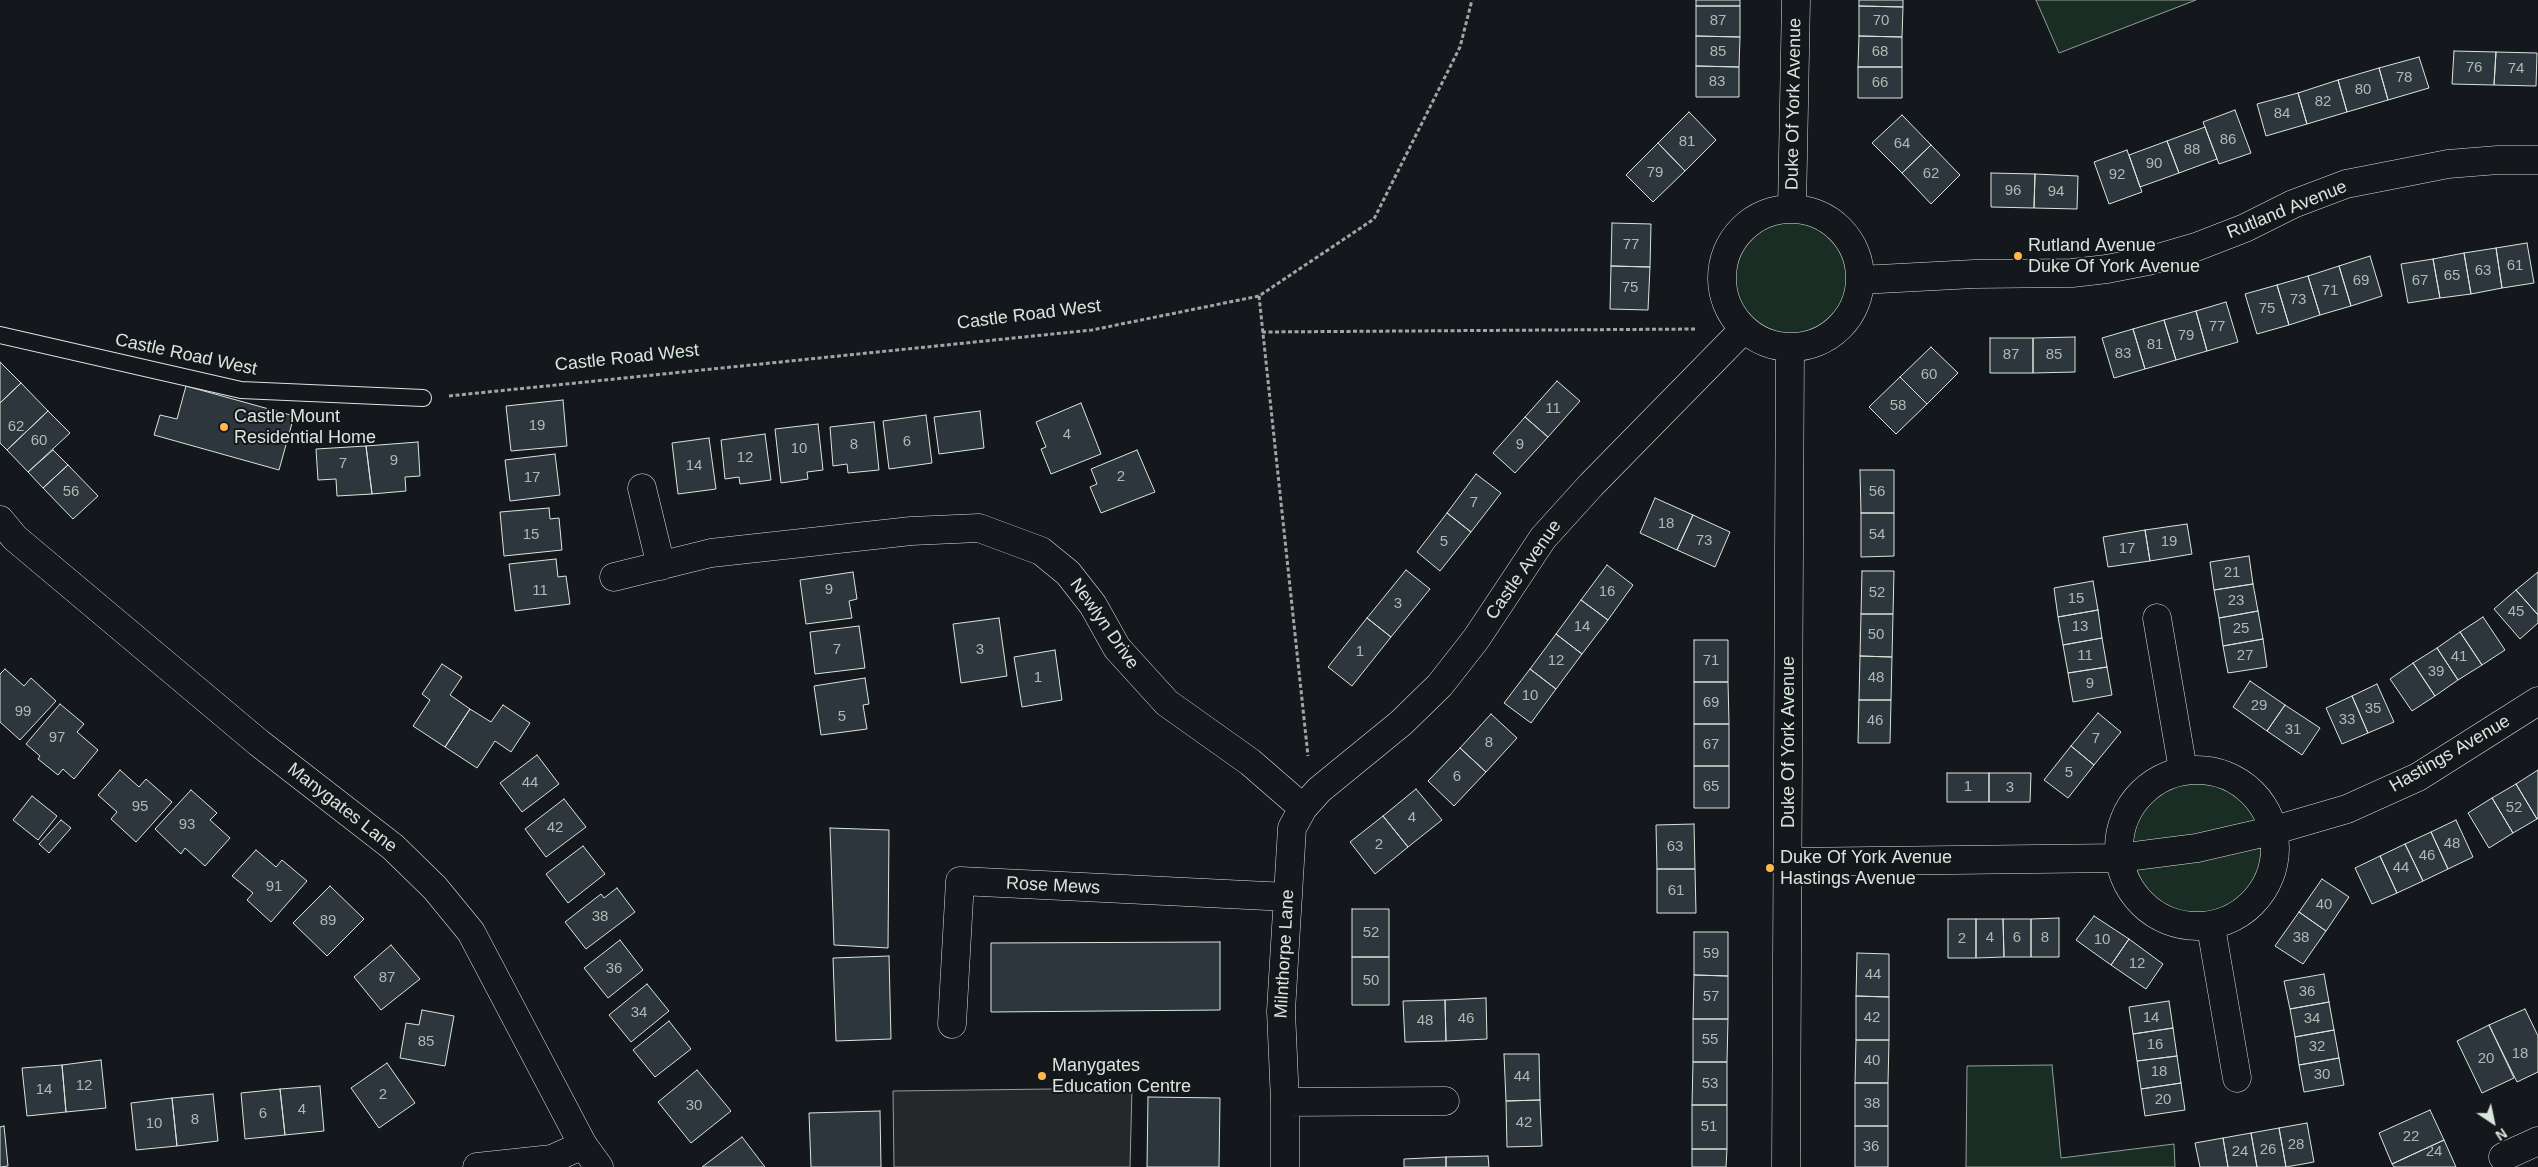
<!DOCTYPE html>
<html>
<head>
<meta charset="utf-8">
<style>
  body { margin:0 }
  #map { position:relative; width:2538px; height:1167px; overflow:hidden; background:#14181c; font-family:Arial,sans-serif }
  canvas { display:block }
  .north { position:absolute; left:2468px; top:1097px; width:50px; height:50px; -webkit-text-stroke:4px #14181c; paint-order:stroke; rotate:146deg; font-size:14px; font-weight:700; line-height:20px; text-align:center; color:#d8e6dc }
  .north::after { content:''; display:block; margin:auto; width:18px; height:22px; background:#d8e6dc; clip-path:polygon(50% 0,100% 100%,50% 72%,0 100%) }
</style>
</head>
<body>
<div id="map">
<canvas width="2538" height="1167"></canvas>
<div class="north">N</div>
</div>
<script>
const ctx = document.querySelector('canvas').getContext('2d');
ctx.lineJoin = 'round';
function fill(path, color) { ctx.fillStyle = color; ctx.fill(path, 'evenodd'); }
const poly = rows => new Path2D(rows.map(r => 'M' + r).join(''));
function strokePath(path, color, width, dash) { ctx.strokeStyle = color; ctx.lineWidth = width; ctx.lineCap = dash ? 'butt' : 'round'; ctx.setLineDash(dash || []); ctx.stroke(path); }
function drawText(font, color, halo, rows, align = 'center') {
  ctx.font = font + ' Arial,sans-serif'; ctx.lineWidth = 4; ctx.setLineDash([]); ctx.textBaseline = 'middle'; ctx.strokeStyle = halo; ctx.fillStyle = color; for (const [text, x, y, turn = 0] of rows) {
    ctx.save(); ctx.translate(x, y); ctx.rotate((+turn || 0) * Math.PI / 180); ctx.textAlign = isNaN(turn) ? turn : align; if (halo) ctx.strokeText(text, 0, 0); ctx.fillText(text, 0, 0); ctx.restore();
  }
}
const green = poly([
  [2036,0,2196,0,2059,53,2036,0],
  '1722 278a69 69 0 1 1 138 0a69 69 0 1 1-138 0Z',
  '2119 848a78 78 0 1 1 156 0a78 78 0 1 1-156 0Z',
  [2052,1065,2061,1158,2174,1144,2175,1167,1966,1167,1967,1066,2052,1065]
]);
fill(green, '#1a2d24');
strokePath(green, '#939e99', 1);
const parking = poly([
  [1132,1088,1130,1167,894,1167,893,1091,1132,1088]
]);
fill(parking, '#24282b');
strokePath(parking, '#939e99', 1);
const building = poly([
  [1696,0,1740,0,1740,6,1696,6,1696,0],
  [1859,0,1903,0,1903,7,1859,6,1859,0],
  [1696,6,1740,6,1740,37,1696,36,1696,6],
  [1859,6,1903,7,1902,37,1859,36,1859,6],
  [1696,36,1740,37,1739,67,1696,66,1696,36],
  [1859,36,1902,37,1902,67,1858,67,1859,36],
  [2454,51,2496,52,2494,85,2452,84,2454,51],
  [2496,52,2537,53,2536,86,2494,85,2496,52],
  [2419,57,2429,88,2388,100,2379,68,2419,57],
  [1696,66,1739,67,1739,97,1696,97,1696,66],
  [1858,67,1902,67,1902,98,1858,98,1858,67],
  [2379,68,2388,100,2347,112,2338,80,2379,68],
  [2338,80,2347,112,2307,124,2298,93,2338,80],
  [2298,93,2307,124,2266,136,2257,104,2298,93],
  [2235,110,2251,153,2219,164,2203,122,2235,110],
  [1689,112,1716,140,1685,171,1658,143,1689,112],
  [1902,115,1931,145,1902,173,1872,143,1902,115],
  [2205,127,2217,159,2179,173,2167,141,2205,127],
  [2167,141,2179,173,2140,187,2129,155,2167,141],
  [1658,143,1685,171,1653,202,1626,175,1658,143],
  [1931,145,1960,175,1931,204,1902,173,1931,145],
  [2127,150,2142,192,2109,204,2094,162,2127,150],
  [1991,173,2035,174,2034,208,1991,207,1991,173],
  [2035,174,2078,176,2077,209,2034,208,2035,174],
  [1612,223,1651,224,1650,267,1611,266,1612,223],
  [2527,243,2534,283,2502,288,2496,248,2527,243],
  [2496,248,2502,288,2471,294,2464,253,2496,248],
  [2464,253,2471,294,2440,298,2433,259,2464,253],
  [2370,256,2382,296,2351,306,2339,266,2370,256],
  [2433,259,2440,298,2408,303,2401,264,2433,259],
  [1611,266,1650,267,1648,310,1610,309,1611,266],
  [2339,266,2351,306,2320,315,2308,276,2339,266],
  [2308,276,2320,315,2289,325,2277,285,2308,276],
  [2277,285,2289,325,2257,334,2245,294,2277,285],
  [2226,302,2238,342,2207,351,2196,311,2226,302],
  [2196,311,2207,351,2176,360,2164,320,2196,311],
  [2164,320,2176,360,2145,369,2133,329,2164,320],
  [2133,329,2145,369,2114,378,2102,338,2133,329],
  [2075,337,2075,372,2033,373,2033,338,2075,337],
  [1990,338,2033,338,2033,373,1990,373,1990,338],
  [1931,347,1958,373,1927,404,1900,377,1931,347],
  [0,362,21,383,0,403,0,362],
  [1900,377,1927,404,1896,434,1869,407,1900,377],
  [1557,381,1580,401,1548,437,1525,417,1557,381],
  [21,383,48,411,7,450,0,443,0,403,21,383],
  [186,386,294,416,279,470,154,435,160,415,177,419,186,386],
  [563,400,567,446,511,451,506,406,563,400],
  [1081,403,1101,454,1051,474,1041,449,1046,447,1036,422,1081,403],
  [48,411,70,433,28,472,7,450,48,411],
  [980,411,984,448,939,454,934,417,980,411],
  [926,415,932,463,889,469,883,421,926,415],
  [1525,417,1548,437,1515,473,1493,453,1525,417],
  [874,422,879,470,848,473,847,464,833,466,830,427,874,422],
  [818,424,823,470,807,472,808,479,781,483,775,429,818,424],
  [765,434,771,480,740,484,739,477,725,479,721,440,765,434],
  [709,438,716,489,678,494,672,443,709,438],
  [418,442,420,476,405,477,406,491,372,494,366,446,418,442],
  [366,446,372,494,337,496,336,479,318,480,316,449,366,446],
  [53,450,68,465,43,488,28,472,53,450],
  [1137,450,1155,492,1101,513,1090,487,1097,484,1091,469,1137,450],
  [555,454,560,495,510,501,505,460,555,454],
  [68,465,98,496,73,519,43,488,68,465],
  [1860,470,1894,470,1894,513,1861,513,1860,470],
  [1476,474,1501,493,1471,532,1447,513,1476,474],
  [1655,498,1693,515,1677,550,1640,533,1655,498],
  [549,508,550,519,559,518,562,550,504,556,500,512,549,508],
  [1447,513,1471,532,1440,571,1417,552,1447,513],
  [1861,513,1894,513,1894,556,1861,557,1861,513],
  [1693,515,1730,532,1715,567,1677,550,1693,515],
  [2187,524,2192,554,2150,561,2145,530,2187,524],
  [2145,530,2150,561,2108,567,2103,537,2145,530],
  [2249,556,2253,584,2214,590,2210,562,2249,556],
  [556,559,558,577,566,576,570,604,515,611,509,564,556,559],
  [1607,565,1633,585,1608,620,1581,600,1607,565],
  [1406,570,1430,589,1391,637,1367,618,1406,570],
  [1862,571,1894,571,1893,614,1861,614,1862,571],
  [853,572,857,599,849,601,852,618,806,624,800,580,853,572],
  [2538,572,2538,615,2516,590,2538,572],
  [2093,581,2098,610,2058,617,2054,588,2093,581],
  [2253,584,2258,611,2219,618,2214,590,2253,584],
  [2516,590,2538,615,2538,623,2520,639,2494,609,2516,590],
  [1581,600,1608,620,1582,654,1556,634,1581,600],
  [2098,610,2102,638,2063,645,2058,617,2098,610],
  [2258,611,2263,639,2223,646,2219,618,2258,611],
  [1861,614,1893,614,1892,657,1860,656,1861,614],
  [2483,617,2505,650,2482,665,2460,632,2483,617],
  [999,618,1007,676,961,683,953,624,999,618],
  [1367,618,1391,637,1352,686,1328,667,1367,618],
  [859,626,865,668,815,674,810,632,859,626],
  [2460,632,2482,665,2458,680,2437,648,2460,632],
  [1556,634,1582,654,1556,689,1530,669,1556,634],
  [2102,638,2107,667,2068,673,2063,645,2102,638],
  [2263,639,2267,667,2228,673,2223,646,2263,639],
  [1694,640,1728,640,1728,682,1694,682,1694,640],
  [2437,648,2458,680,2435,696,2413,663,2437,648],
  [1055,650,1062,700,1022,707,1014,657,1055,650],
  [1860,656,1892,657,1891,700,1859,700,1860,656],
  [2413,663,2435,696,2412,711,2390,679,2413,663],
  [442,664,462,677,450,695,470,709,445,747,413,726,430,700,422,694,442,664],
  [2107,667,2112,695,2073,702,2068,673,2107,667],
  [5,669,24,686,31,678,56,701,20,740,0,722,0,674,5,669],
  [1530,669,1556,689,1531,723,1504,703,1530,669],
  [865,678,869,704,863,705,867,729,821,735,814,686,865,678],
  [2250,681,2285,705,2267,731,2233,707,2250,681],
  [1694,682,1728,682,1729,724,1694,724,1694,682],
  [2377,684,2394,722,2368,733,2352,696,2377,684],
  [2352,696,2368,733,2342,744,2326,708,2352,696],
  [1859,700,1891,700,1890,743,1858,743,1859,700],
  [60,704,84,724,77,732,98,750,74,779,63,769,58,775,38,759,40,756,26,744,60,704],
  [503,705,530,723,511,752,495,741,477,768,445,747,470,709,491,722,503,705],
  [2285,705,2320,728,2302,755,2267,731,2285,705],
  [2098,713,2121,732,2094,765,2071,746,2098,713],
  [1491,714,1517,738,1486,772,1460,748,1491,714],
  [1694,724,1729,724,1729,766,1694,766,1694,724],
  [2071,746,2094,765,2068,798,2044,780,2071,746],
  [1460,748,1486,772,1454,806,1428,781,1460,748],
  [537,755,559,784,522,812,500,783,537,755],
  [1694,766,1729,766,1729,808,1694,808,1694,766],
  [120,770,139,787,146,779,172,802,136,842,111,819,117,812,98,795,120,770],
  [2538,770,2538,818,2537,819,2516,784,2538,770],
  [1947,773,1989,773,1989,802,1947,802,1947,773],
  [1989,773,2031,773,2030,802,1989,802,1989,773],
  [2516,784,2537,819,2513,833,2492,798,2516,784],
  [1416,789,1442,820,1408,847,1383,816,1416,789],
  [191,790,217,813,210,820,230,838,205,866,185,848,181,854,155,829,191,790],
  [32,796,57,816,38,840,13,820,32,796],
  [2492,798,2513,833,2489,848,2468,813,2492,798],
  [564,799,586,827,546,857,525,829,564,799],
  [1383,816,1408,847,1375,874,1350,842,1383,816],
  [61,820,71,828,49,853,39,844,61,820],
  [2456,820,2473,857,2448,869,2431,832,2456,820],
  [1694,824,1695,869,1657,869,1656,825,1694,824],
  [830,828,889,830,888,948,834,945,830,828],
  [2431,832,2448,869,2423,881,2405,844,2431,832],
  [2405,844,2423,881,2397,893,2380,856,2405,844],
  [583,846,605,874,568,903,546,874,583,846],
  [256,850,276,867,282,860,307,881,271,922,247,900,253,893,232,876,256,850],
  [2380,856,2397,893,2372,904,2355,868,2380,856],
  [1657,869,1695,869,1696,913,1657,913,1657,869],
  [2322,879,2349,897,2326,931,2299,912,2322,879],
  [330,886,364,919,327,956,293,923,330,886],
  [617,888,635,912,586,949,565,922,601,894,604,898,617,888],
  [1352,909,1389,909,1389,957,1352,957,1352,909],
  [2299,912,2326,931,2303,964,2275,946,2299,912],
  [2094,916,2129,939,2111,965,2076,940,2094,916],
  [2059,918,2059,957,2031,957,2031,919,2059,918],
  [1948,919,1976,919,1976,958,1948,958,1948,919],
  [1976,919,2003,919,2004,957,1976,958,1976,919],
  [2003,919,2031,919,2031,957,2004,957,2003,919],
  [1694,932,1728,932,1728,976,1694,975,1694,932],
  [2129,939,2163,964,2146,989,2111,965,2129,939],
  [620,940,643,970,608,998,584,968,620,940],
  [1220,942,1220,1010,991,1012,991,943,1220,942],
  [391,945,420,979,381,1010,354,977,391,945],
  [1857,953,1889,954,1889,997,1856,996,1857,953],
  [889,956,891,1039,836,1041,833,958,889,956],
  [1352,957,1389,957,1389,1005,1352,1005,1352,957],
  [2324,974,2329,1002,2290,1009,2284,981,2324,974],
  [1694,975,1728,976,1728,1019,1693,1019,1694,975],
  [647,984,669,1011,631,1042,609,1015,647,984],
  [1856,996,1889,997,1889,1040,1856,1040,1856,996],
  [1486,998,1487,1039,1446,1041,1445,1000,1486,998],
  [1445,1000,1446,1041,1405,1042,1403,1001,1445,1000],
  [2169,1001,2173,1028,2133,1034,2129,1007,2169,1001],
  [2329,1002,2334,1030,2295,1037,2290,1009,2329,1002],
  [2525,1009,2538,1036,2538,1072,2517,1082,2489,1025,2525,1009],
  [422,1010,454,1016,445,1066,400,1058,406,1023,419,1025,422,1010],
  [1693,1019,1728,1019,1727,1062,1693,1062,1693,1019],
  [669,1021,691,1049,655,1077,633,1050,669,1021],
  [2489,1025,2514,1078,2482,1093,2457,1041,2489,1025],
  [2173,1028,2177,1056,2137,1061,2133,1034,2173,1028],
  [2334,1030,2339,1058,2299,1065,2295,1037,2334,1030],
  [1856,1040,1889,1040,1888,1083,1855,1083,1856,1040],
  [1504,1054,1539,1054,1540,1100,1506,1101,1504,1054],
  [2177,1056,2181,1083,2141,1089,2137,1061,2177,1056],
  [2339,1058,2344,1085,2304,1092,2299,1065,2339,1058],
  [101,1060,106,1108,66,1112,62,1065,101,1060],
  [1693,1062,1727,1062,1727,1105,1692,1105,1693,1062],
  [387,1063,415,1103,379,1128,351,1088,387,1063],
  [62,1065,66,1112,27,1116,22,1068,62,1065],
  [697,1070,731,1111,691,1143,658,1102,697,1070],
  [1855,1083,1888,1083,1888,1126,1855,1126,1855,1083],
  [2181,1083,2185,1110,2145,1116,2141,1089,2181,1083],
  [320,1086,324,1131,285,1135,280,1089,320,1086],
  [280,1089,285,1135,245,1139,241,1093,280,1089],
  [213,1094,218,1141,177,1146,172,1098,213,1094],
  [1148,1097,1220,1098,1219,1167,1147,1167,1148,1097],
  [172,1098,177,1146,136,1150,131,1103,172,1098],
  [1540,1100,1542,1146,1507,1147,1506,1101,1540,1100],
  [1692,1105,1727,1105,1727,1149,1692,1149,1692,1105],
  [2430,1110,2444,1140,2392,1164,2379,1133,2430,1110],
  [880,1111,881,1167,811,1167,809,1113,880,1111],
  [2307,1123,2314,1162,2286,1167,2279,1128,2307,1123],
  [4,1126,8,1166,0,1167,0,1127,4,1126],
  [1855,1126,1888,1126,1888,1167,1855,1167,1855,1126],
  [2279,1128,2286,1167,2257,1167,2251,1133,2279,1128],
  [2251,1133,2257,1167,2228,1167,2223,1138,2251,1133],
  [742,1137,765,1167,702,1167,742,1137],
  [2223,1138,2228,1167,2200,1167,2195,1143,2223,1138],
  [2444,1140,2456,1167,2394,1167,2392,1164,2444,1140],
  [1692,1149,1727,1149,1726,1167,1692,1167,1692,1149],
  [1488,1156,1489,1167,1446,1167,1446,1157,1488,1156],
  [1446,1157,1446,1167,1404,1167,1404,1159,1446,1157]
]);
fill(building, '#2c363c');
strokePath(building, '#d8e6dc', 1);
const service = poly([
  [0,335,241,390,423,398]
]);
const minor = poly([
  [1792,209,1796,0],
  '1722 278a69 69 0 1 1 138 0a69 69 0 1 1-138 0Z',
  [1860,280,1974,274,2072,273,2107,269,2148,261,2196,247,2245,228,2293,204,2346,184,2448,164,2498,160,2538,160],
  [642,488,661,566],
  [614,577,711,553,911,531,979,528,1041,551,1068,573,1093,605,1117,648,1167,703,1250,762,1303,808],
  [2157,618,2183,770],
  '2119 848a78 78 0 1 1 156 0a78 78 0 1 1-156 0Z',
  [1789,862,2119,858,2197,848,2275,830,2347,809,2418,777,2538,701],
  [2211,927,2237,1078],
  [952,1024,960,881,1288,897],
  [1285,1102,1445,1101],
  [2503,1157,2538,1141],
  [477,1167,552,1159,583,1145],
  [1285,1167,1285,1102,1281,1011,1292,828,1303,808,1319,790,1401,723,1440,685,1476,639,1543,538,1591,485,1744,329],
  [1786,1167,1790,347]
]);
const tertiary = poly([
  [0,520,15,538,259,743,393,847,435,888,471,932,583,1145,599,1167]
]);
strokePath(service, '#d8e6dc', 18);
strokePath(minor, '#d8e6dc', 29);
strokePath(tertiary, '#d8e6dc', 29);
strokePath(poly([
  [1259,296,1308,756],
  [1262,332,1697,329],
  [449,396,1092,330,1259,296,1374,219,1460,47,1472,0]
]), '#9da8a2', 3, [4, 2.5]);
strokePath(service, '#14181c', 16);
strokePath(minor, '#14181c', 28);
strokePath(tertiary, '#14181c', 28);
for (const [x, y, r, color] of [
  [2018,256,5,"#ffb74d"],
  [224,427,5,"#ffb74d"],
  [1770,868,5,"#ffb74d"],
  [1042,1076,5,"#ffb74d"]
]) { const dot = new Path2D(); dot.arc(x, y, r, 0, 2 * Math.PI); ctx.fillStyle = color; ctx.fill(dot); strokePath(dot, '#14181c', 2); }
drawText('15px', '#adbab4', null, [
  ["87",1718,21],
  ["70",1881,21],
  ["85",1718,52],
  ["68",1880,52],
  ["76",2474,68],
  ["74",2516,69],
  ["78",2404,78],
  ["83",1717,82],
  ["66",1880,83],
  ["80",2363,90],
  ["82",2323,102],
  ["84",2282,114],
  ["86",2228,140],
  ["81",1687,142],
  ["64",1902,144],
  ["88",2192,150],
  ["90",2154,164],
  ["79",1655,173],
  ["62",1931,174],
  ["92",2117,175],
  ["96",2013,191],
  ["94",2056,192],
  ["77",1631,245],
  ["61",2515,266],
  ["63",2483,271],
  ["65",2452,276],
  ["69",2361,281],
  ["67",2420,281],
  ["75",1630,288],
  ["71",2330,291],
  ["73",2298,300],
  ["75",2267,309],
  ["77",2217,327],
  ["79",2186,336],
  ["81",2155,345],
  ["83",2123,354],
  ["87",2011,355],
  ["85",2054,355],
  ["60",1929,375],
  ["58",1898,406],
  ["11",1553,409],
  ["19",537,426],
  ["62",16,427],
  ["4",1067,435],
  ["60",39,441],
  ["6",907,442],
  ["8",854,445],
  ["9",1520,445],
  ["10",799,449],
  ["12",745,458],
  ["9",394,461],
  ["7",343,464],
  ["14",694,466],
  ["2",1121,477],
  ["17",532,478],
  ["56",71,492],
  ["56",1877,492],
  ["7",1474,503],
  ["18",1666,524],
  ["15",531,535],
  ["54",1877,535],
  ["73",1704,541],
  ["5",1444,542],
  ["19",2169,542],
  ["17",2127,549],
  ["21",2232,573],
  ["9",829,590],
  ["11",540,591],
  ["16",1607,592],
  ["52",1877,593],
  ["15",2076,599],
  ["23",2236,601],
  ["3",1398,604],
  ["45",2516,612],
  ["14",1582,627],
  ["13",2080,627],
  ["25",2241,629],
  ["50",1876,635],
  ["7",837,650],
  ["3",980,650],
  ["1",1360,652],
  ["11",2085,656],
  ["27",2245,656],
  ["41",2459,657],
  ["12",1556,661],
  ["71",1711,661],
  ["39",2436,672],
  ["1",1038,678],
  ["48",1876,678],
  ["9",2090,684],
  ["10",1530,696],
  ["69",1711,703],
  ["29",2259,706],
  ["35",2373,709],
  ["99",23,712],
  ["5",842,717],
  ["33",2347,720],
  ["46",1875,721],
  ["31",2293,730],
  ["97",57,738],
  ["7",2096,739],
  ["8",1489,743],
  ["67",1711,745],
  ["5",2069,773],
  ["6",1457,777],
  ["44",530,783],
  ["65",1711,787],
  ["1",1968,787],
  ["3",2010,788],
  ["95",140,807],
  ["52",2514,808],
  ["4",1412,818],
  ["93",187,825],
  ["42",555,828],
  ["48",2452,844],
  ["2",1379,845],
  ["63",1675,847],
  ["46",2427,856],
  ["44",2401,868],
  ["91",274,887],
  ["61",1676,891],
  ["40",2324,905],
  ["38",600,917],
  ["89",328,921],
  ["52",1371,933],
  ["4",1990,938],
  ["6",2017,938],
  ["8",2045,938],
  ["38",2301,938],
  ["2",1962,939],
  ["10",2102,940],
  ["59",1711,954],
  ["12",2137,964],
  ["36",614,969],
  ["44",1873,975],
  ["87",387,978],
  ["50",1371,981],
  ["36",2307,992],
  ["57",1711,997],
  ["34",639,1013],
  ["42",1872,1018],
  ["14",2151,1018],
  ["46",1466,1019],
  ["34",2312,1019],
  ["48",1425,1021],
  ["55",1710,1040],
  ["85",426,1042],
  ["16",2155,1045],
  ["32",2317,1047],
  ["18",2520,1054],
  ["20",2486,1059],
  ["40",1872,1061],
  ["18",2159,1072],
  ["30",2322,1075],
  ["44",1522,1077],
  ["53",1710,1084],
  ["12",84,1086],
  ["14",44,1090],
  ["2",383,1095],
  ["20",2163,1100],
  ["38",1872,1104],
  ["30",694,1106],
  ["4",302,1110],
  ["6",263,1114],
  ["8",195,1120],
  ["42",1524,1123],
  ["10",154,1124],
  ["51",1709,1127],
  ["22",2411,1137],
  ["28",2296,1145],
  ["36",1871,1147],
  ["26",2268,1150],
  ["24",2240,1152],
  ["24",2434,1152]
]);
drawText('18px', '#d8e6dc', '#14181c', [
  ["Duke Of York Avenue",1794,104,-89],
  ["Rutland Avenue",2287,210,-22],
  ["Castle Road West",1029,315,-7],
  ["Castle Road West",186,355,12],
  ["Castle Road West",627,358,-6],
  ["Castle Avenue",1524,570,-55],
  ["Newlyn Drive",1104,624,55],
  ["Duke Of York Avenue",1789,742,-90],
  ["Hastings Avenue",2450,754,-30],
  ["Manygates Lane",342,808,38],
  ["Rose Mews",1053,886,3],
  ["Milnthorpe Lane",1285,954,-87]
]);
drawText('18px', '#d8e6dc', '#14181c', [
  ["Rutland Avenue",2028,246],
  ["Duke Of York Avenue",2028,267],
  ["Castle Mount",234,417],
  ["Residential Home",234,438],
  ["Duke Of York Avenue",1780,858],
  ["Hastings Avenue",1780,879],
  ["Manygates",1052,1066],
  ["Education Centre",1052,1087]
], 'left');
</script>
</body>
</html>
